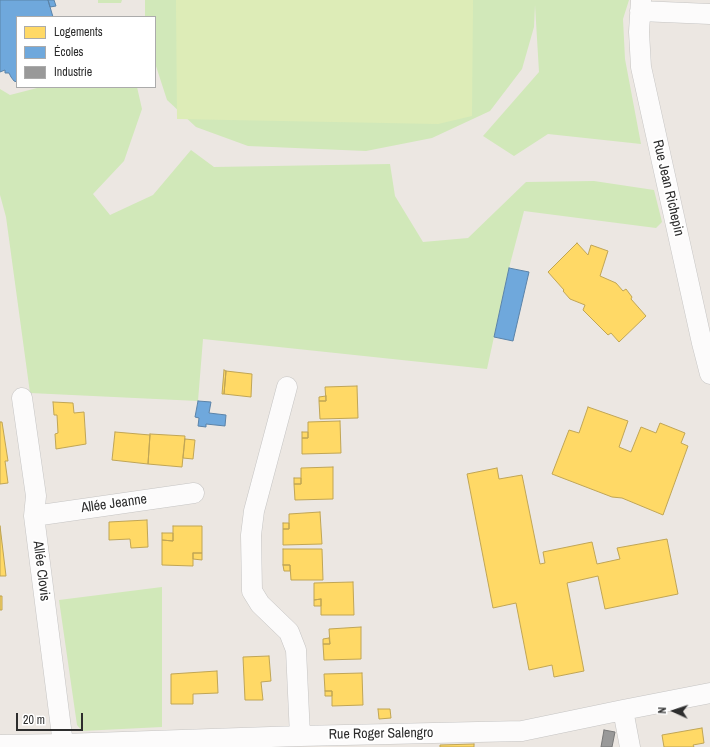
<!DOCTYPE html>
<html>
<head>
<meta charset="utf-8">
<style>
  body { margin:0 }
  #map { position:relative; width:710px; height:747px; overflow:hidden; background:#ece7e2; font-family:"Archivo Narrow",sans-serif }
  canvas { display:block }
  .legend { position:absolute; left:16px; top:16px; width:140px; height:72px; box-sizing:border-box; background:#fff; border:1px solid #ababab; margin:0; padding:5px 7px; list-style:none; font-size:12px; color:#2d2d2d }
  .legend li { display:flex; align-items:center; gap:8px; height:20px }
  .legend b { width:20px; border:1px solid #ababab }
  .north { position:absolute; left:654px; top:691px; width:40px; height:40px; -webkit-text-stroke:3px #fff; paint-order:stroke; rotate:273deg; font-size:11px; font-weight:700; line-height:16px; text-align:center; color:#2d2d2d }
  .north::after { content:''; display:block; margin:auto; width:14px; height:18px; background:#2d2d2d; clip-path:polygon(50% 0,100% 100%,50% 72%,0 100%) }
  .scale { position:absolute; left:16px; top:713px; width:67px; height:18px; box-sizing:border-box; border:2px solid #2d2d2d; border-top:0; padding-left:5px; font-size:12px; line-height:14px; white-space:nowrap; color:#2d2d2d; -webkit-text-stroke:3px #fff; paint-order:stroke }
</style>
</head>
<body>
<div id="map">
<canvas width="710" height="747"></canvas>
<ul class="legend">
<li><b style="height:11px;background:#ffd966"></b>Logements</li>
<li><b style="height:11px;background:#6fa8dc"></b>Écoles</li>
<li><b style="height:11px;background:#999"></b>Industrie</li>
</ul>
<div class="north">N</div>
<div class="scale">20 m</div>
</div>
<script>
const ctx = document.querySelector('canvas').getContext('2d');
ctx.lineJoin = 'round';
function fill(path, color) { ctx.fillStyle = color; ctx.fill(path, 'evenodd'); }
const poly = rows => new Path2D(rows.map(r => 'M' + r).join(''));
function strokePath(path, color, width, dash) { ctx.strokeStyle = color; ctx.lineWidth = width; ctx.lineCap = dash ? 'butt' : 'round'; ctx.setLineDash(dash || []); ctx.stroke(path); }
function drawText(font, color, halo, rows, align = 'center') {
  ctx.font = font + ' "Archivo Narrow",sans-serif'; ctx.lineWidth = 4; ctx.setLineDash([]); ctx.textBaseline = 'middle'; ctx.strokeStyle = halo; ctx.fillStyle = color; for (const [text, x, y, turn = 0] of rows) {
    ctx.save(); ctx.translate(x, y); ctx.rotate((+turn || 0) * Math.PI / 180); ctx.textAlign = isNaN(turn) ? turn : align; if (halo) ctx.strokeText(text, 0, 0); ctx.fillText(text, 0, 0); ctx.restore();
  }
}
fill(poly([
  [98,0,122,0,121,3,98,3],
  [145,0,629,0,623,19,625,59,641,144,548,134,514,156,483,136,539,72,535,5,534,27,522,69,490,111,432,138,366,151,248,146,196,127,167,100,155,63,155,17,145,17],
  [41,87,137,87,142,109,124,161,93,194,110,215,153,195,191,150,214,167,390,164,395,196,423,242,468,238,526,182,594,181,654,190,662,222,656,228,524,211,509,268,487,369,203,339,198,401,30,393,6,217,0,195,0,89,10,95],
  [162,587,162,727,82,731,77,725,59,600]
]), '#d1e8b9');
fill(poly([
  [176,0,473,0,472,116,438,124,177,119]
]), '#ddecb7');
const homes = poly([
  [577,243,588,255,591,245,608,251,600,276,616,283,623,291,626,289,632,297,631,299,646,316,619,342,611,333,608,335,583,310,585,305,570,299,563,291,564,290,548,272,577,243],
  [224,370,226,371,224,394,222,394,224,370],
  [226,371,252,374,251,397,224,394,226,371],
  [357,386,358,418,320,419,319,401,326,401,325,387,357,386],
  [326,396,326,401,319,401,319,397,326,396],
  [53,402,73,403,74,413,84,412,86,444,56,449,55,434,58,433,57,415,54,415,53,402],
  [588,407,628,421,619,447,631,452,641,427,656,433,660,423,685,433,681,443,688,446,663,515,622,498,612,497,552,474,569,430,579,433,588,407],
  [340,421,341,453,302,454,302,438,308,438,308,422,340,421],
  [0,422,2,422,8,461,5,461,8,483,0,484,0,422],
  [115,432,150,435,148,464,112,460,115,432],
  [302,432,308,432,308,438,302,438,302,432],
  [150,434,185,436,182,467,148,464,150,434],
  [185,439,195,440,193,459,183,458,185,439],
  [333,467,333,499,295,500,294,484,301,484,301,468,333,467],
  [497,468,499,479,522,475,540,564,545,563,543,552,592,542,597,564,620,559,617,548,667,539,678,594,605,609,598,576,567,583,584,671,554,677,552,665,529,670,516,603,493,608,467,474,497,468],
  [294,478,301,478,301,484,294,484,294,478],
  [320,512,322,544,283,545,283,529,289,529,289,514,320,512],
  [147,520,148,547,131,548,130,539,109,540,109,522,147,520],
  [283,523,289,523,289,529,283,529,283,523],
  [0,526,6,576,0,576,0,526],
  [173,526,202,526,202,553,193,553,193,566,162,565,162,540,173,541,173,526],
  [162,533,173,533,173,541,162,540,162,533],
  [283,549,322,549,323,580,291,580,290,565,283,565,283,549],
  [193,553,202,553,202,560,193,559,193,553],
  [283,565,290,565,290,571,284,571,283,565],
  [353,582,354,615,321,615,321,599,314,600,314,583,353,582],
  [0,596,2,596,2,610,0,610,0,596],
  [321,599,321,606,314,606,314,600,321,599],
  [361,627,361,659,324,660,323,644,330,644,329,629,361,627],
  [329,638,330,644,323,644,323,639,329,638],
  [269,656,271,681,261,682,263,700,245,700,243,657,269,656],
  [217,671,218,693,193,694,193,704,171,704,171,674,217,671],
  [362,673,363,705,332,706,332,691,325,691,324,674,362,673],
  [325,691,332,691,332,696,325,696,325,691],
  [378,709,390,709,391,718,379,719,378,709],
  [702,728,704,743,693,745,694,747,664,747,662,735,702,728],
  [474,744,474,747,440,747,440,745,474,744]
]);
fill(homes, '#ffd966');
strokePath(homes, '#c0a555', 1);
const schools = poly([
  [0,0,48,0,53,17,17,17,17,82,14,81,11,77,9,73,5,73,5,70,0,72,0,0],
  [48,0,54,0,56,6,50,7,48,0],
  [509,268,529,272,513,341,494,337,509,268],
  [198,401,211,402,209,413,226,415,225,426,206,424,206,427,198,426,199,418,195,417,198,401]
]);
fill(schools, '#6fa8dc');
strokePath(schools, '#5b83a8', 1);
const industry = poly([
  [604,730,615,732,612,747,601,747,604,730]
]);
fill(industry, '#999');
strokePath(industry, '#797979', 1);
const minor = poly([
  [641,0,639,32,641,67,702,343,710,374],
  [640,11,710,14],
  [287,387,254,511,251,535,252,591,260,604,289,632,296,650,300,736],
  [22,398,36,496,34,516,63,744],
  [34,516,194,493],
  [623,710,630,747],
  [0,745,63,744,300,736,522,731,623,710,710,693]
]);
strokePath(minor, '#c5c4c3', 21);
strokePath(minor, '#fcfbfb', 20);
drawText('14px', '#2d2d2d', '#fff', [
  ["Rue Jean Richepin",668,188,77],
  ["Allée Jeanne",114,504,-8],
  ["Allée Clovis",41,571,83],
  ["Rue Roger Salengro",381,734,-1]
]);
</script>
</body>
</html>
